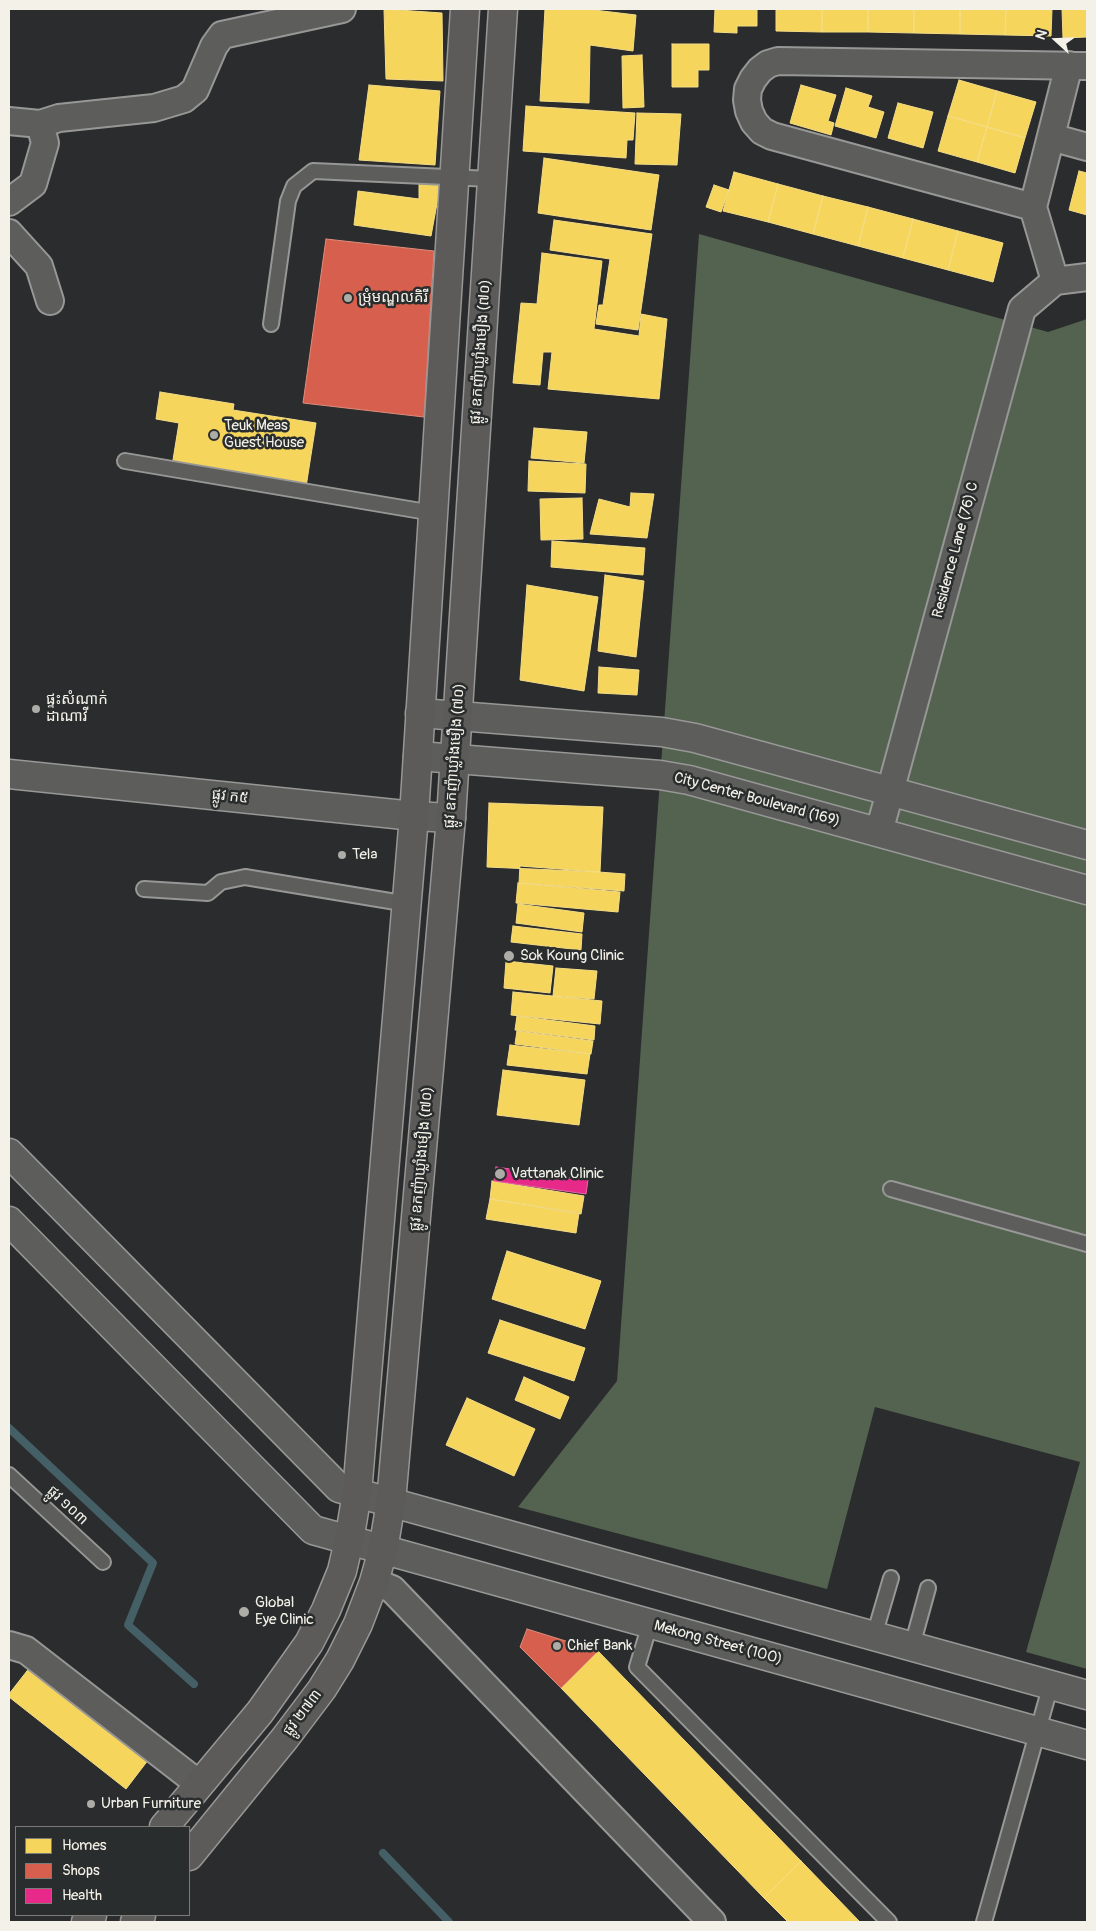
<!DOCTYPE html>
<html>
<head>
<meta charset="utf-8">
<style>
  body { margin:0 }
  #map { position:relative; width:1096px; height:1931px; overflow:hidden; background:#2b2c2d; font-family:Pangolin,sans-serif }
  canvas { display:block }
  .frame { position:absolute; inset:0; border:10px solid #f4f1e8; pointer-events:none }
  .legend { position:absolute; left:15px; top:1826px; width:175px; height:90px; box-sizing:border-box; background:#2a2d2e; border:1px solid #7b7b78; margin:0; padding:6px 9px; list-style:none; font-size:15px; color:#f4f1e8 }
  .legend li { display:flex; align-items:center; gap:10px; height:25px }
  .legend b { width:25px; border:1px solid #7b7b78 }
  .north { position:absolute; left:1031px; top:15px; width:50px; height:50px; -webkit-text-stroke:4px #2a2d2e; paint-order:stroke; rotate:290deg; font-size:14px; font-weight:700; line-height:20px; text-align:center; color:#f4f1e8 }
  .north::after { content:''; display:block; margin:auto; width:18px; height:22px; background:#f4f1e8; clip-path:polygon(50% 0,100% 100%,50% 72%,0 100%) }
</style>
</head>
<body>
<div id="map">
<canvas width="1096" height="1931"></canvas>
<div class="frame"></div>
<ul class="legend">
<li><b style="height:14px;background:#f6d55c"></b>Homes</li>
<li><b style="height:14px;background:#d6604d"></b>Shops</li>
<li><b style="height:14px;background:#e7298a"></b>Health</li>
</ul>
<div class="north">N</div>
</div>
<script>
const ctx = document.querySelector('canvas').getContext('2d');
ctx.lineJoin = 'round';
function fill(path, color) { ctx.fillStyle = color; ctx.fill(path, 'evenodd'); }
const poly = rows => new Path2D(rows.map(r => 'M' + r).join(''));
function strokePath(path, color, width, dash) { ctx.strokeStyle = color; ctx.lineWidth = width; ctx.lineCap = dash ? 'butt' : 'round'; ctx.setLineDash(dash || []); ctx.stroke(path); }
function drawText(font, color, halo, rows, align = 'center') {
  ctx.font = font + ' Pangolin,"Noto Sans Khmer",sans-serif'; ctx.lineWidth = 5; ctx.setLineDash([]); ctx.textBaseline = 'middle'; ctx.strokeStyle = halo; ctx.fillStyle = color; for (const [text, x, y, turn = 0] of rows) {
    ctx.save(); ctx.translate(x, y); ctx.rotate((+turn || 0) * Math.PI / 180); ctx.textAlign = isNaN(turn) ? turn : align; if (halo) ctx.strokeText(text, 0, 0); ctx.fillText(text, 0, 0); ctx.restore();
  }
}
fill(poly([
  [699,234,1048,332,1087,319,1087,1669,1026,1652,1080,1462,875,1407,827,1589,518,1507,617,1381]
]), '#536350');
const homes = poly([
  [384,9,442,13,443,81,386,79,384,9],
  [545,9,595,9,594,10,636,15,633,51,590,45,589,103,540,101,545,9],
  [715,9,757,9,757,26,737,26,737,33,714,32,715,9],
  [776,9,822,9,822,32,776,31,776,9],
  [822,9,868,9,868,32,822,32,822,9],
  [868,9,914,9,914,33,868,32,868,9],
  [914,9,960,9,960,34,914,33,914,9],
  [960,9,1006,9,1005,35,960,34,960,9],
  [1006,9,1052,9,1051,36,1005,35,1006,9],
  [1062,9,1087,9,1087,37,1063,38,1062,9],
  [672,44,709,44,709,70,698,70,698,87,672,87,672,44],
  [642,55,644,107,623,108,622,56,642,55],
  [959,80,997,91,987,127,948,116,959,80],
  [369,85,440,91,435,165,359,160,369,85],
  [801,85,836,95,828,121,834,123,831,135,790,123,801,85],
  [846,88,872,96,868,107,884,112,876,138,835,126,846,88],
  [997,91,1036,102,1025,138,987,127,997,91],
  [898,103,933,112,923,148,888,138,898,103],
  [526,106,635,113,633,140,627,140,626,158,523,151,526,106],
  [637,113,681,114,677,165,635,164,637,113],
  [948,116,987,127,977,162,938,151,948,116],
  [987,127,1025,138,1015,173,977,162,987,127],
  [544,158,659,175,651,230,538,213,544,158],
  [1079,171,1087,173,1087,215,1069,210,1079,171],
  [734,172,778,184,768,222,723,211,734,172],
  [419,176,441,182,431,236,354,225,358,191,419,199,419,176],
  [778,184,823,196,813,234,768,222,778,184],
  [714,185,729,190,721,212,706,207,714,185],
  [823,196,868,207,858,246,813,234,823,196],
  [868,207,913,219,903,258,858,246,868,207],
  [913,219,958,231,948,270,903,258,913,219],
  [554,220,652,234,638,330,596,324,599,305,603,305,610,259,550,250,554,220],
  [958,231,1003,243,993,282,948,270,958,231],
  [542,253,602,261,594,329,639,336,641,314,667,319,659,399,548,389,552,352,543,352,540,385,513,383,521,303,537,304,542,253],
  [160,392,234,404,233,410,316,423,306,487,172,466,179,423,156,419,160,392],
  [534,428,587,432,584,463,531,458,534,428],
  [529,461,586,464,585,493,528,491,529,461],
  [631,493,654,494,647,538,590,534,599,499,630,507,631,493],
  [582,498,583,539,541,540,540,499,582,498],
  [552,541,645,548,643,575,551,567,552,541],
  [605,575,644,581,636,657,598,651,605,575],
  [527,585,598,597,584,691,520,680,527,585],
  [599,667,639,670,637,695,598,693,599,667],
  [489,803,603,807,600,872,487,867,489,803],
  [520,866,625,874,624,891,519,883,520,866],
  [518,883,620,892,618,912,516,903,518,883],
  [518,904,584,913,582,932,516,923,518,904],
  [513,926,582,934,581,950,511,942,513,926],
  [506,961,553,966,550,993,504,988,506,961],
  [556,968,597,971,594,999,553,996,556,968],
  [513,992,602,1001,600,1024,511,1015,513,992],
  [517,1016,595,1026,594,1040,515,1030,517,1016],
  [517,1031,593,1041,591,1054,515,1044,517,1031],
  [510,1045,590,1054,587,1074,507,1065,510,1045],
  [503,1070,585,1080,579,1125,497,1115,503,1070],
  [492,1181,584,1196,581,1214,490,1199,492,1181],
  [490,1199,579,1213,576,1233,486,1219,490,1199],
  [507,1251,601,1281,585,1329,492,1299,507,1251],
  [500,1320,585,1348,574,1381,488,1353,500,1320],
  [524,1377,569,1397,560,1419,515,1400,524,1377],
  [467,1398,535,1429,514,1476,446,1445,467,1398],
  [598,1651,801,1861,764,1898,561,1688,598,1651],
  [34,1662,152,1755,126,1789,9,1697,9,1694,34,1662],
  [801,1861,860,1922,788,1922,764,1898,801,1861]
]);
fill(homes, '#f6d55c');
strokePath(homes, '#f5dd86', 1);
const shops = poly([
  [326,239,434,251,424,417,303,403,326,239],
  [527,1629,598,1651,561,1688,520,1647,527,1629]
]);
fill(shops, '#d6604d');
strokePath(shops, '#df8c7c', 1);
const health = poly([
  [496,1167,588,1180,586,1194,494,1181,496,1167]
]);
fill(health, '#e7298a');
strokePath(health, '#eb65a6', 1);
strokePath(poly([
  [9,1428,153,1563,128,1625,194,1684],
  [383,1853,449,1922]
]), '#445f65', 8);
const lane = poly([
  [271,324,288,201,294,186,313,171,492,179],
  [125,461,433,513],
  [144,889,208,893,221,882,245,877,408,904],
  [891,1189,1087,1244],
  [9,1475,103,1562],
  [650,1624,637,1667,889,1922],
  [874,1636,891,1578],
  [912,1646,928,1588],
  [984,1922,1051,1684]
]);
const street = poly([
  [9,121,40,124,45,143,33,184,9,202],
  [40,124,59,118,154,108,184,99,195,90,214,46,222,35,342,9],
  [1051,137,1087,147],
  [1033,207,772,136,762,131,754,122,749,111,747,100,748,89,753,79,760,70,768,64,778,61,1087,66],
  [9,233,39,266,50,301],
  [1055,281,1033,207,1069,65],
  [1055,281,1087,277],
  [879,832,1022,309,1055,281],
  [374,1582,392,1589,712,1922],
  [9,1645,26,1650,199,1784]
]);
const secondary = poly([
  [420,713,662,732,695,738,1087,845],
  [418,756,660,775,689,780,1087,890],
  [9,774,414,816,451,818],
  [9,1153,339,1488,1087,1695],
  [9,1221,313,1530,1087,1745]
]);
const primary = poly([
  [164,1827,260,1712,309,1643,326,1610,342,1571,349,1541,357,1493,414,816,465,9],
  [189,1856,285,1738,322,1689,340,1660,358,1624,374,1582,383,1550,391,1502,451,818,503,9],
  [86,1922,92,1915],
  [135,1922,141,1915]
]);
strokePath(lane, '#979796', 18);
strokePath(street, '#979796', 30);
strokePath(secondary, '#979796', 31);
strokePath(primary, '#979796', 31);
strokePath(lane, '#5d5d5c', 14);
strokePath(street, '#5d5d5c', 26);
strokePath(secondary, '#5d5d5c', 28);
strokePath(primary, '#5c5b59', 28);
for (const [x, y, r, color] of [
  [348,298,5,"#aeaca7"],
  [214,435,5,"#aeaca7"],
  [36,709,5,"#aeaca7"],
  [342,855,5,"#aeaca7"],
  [509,956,6,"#aeaca7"],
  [500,1174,6,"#aeaca7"],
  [244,1612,6,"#aeaca7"],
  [557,1646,5,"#aeaca7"],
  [91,1804,5,"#aeaca7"]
]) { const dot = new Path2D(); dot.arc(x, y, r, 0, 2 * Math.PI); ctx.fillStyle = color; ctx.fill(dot); strokePath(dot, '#2a2d2e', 2); }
drawText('15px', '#f4f1e8', '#2a2d2e', [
  ["ម្រុំមណ្ឌលគិរី",358,298],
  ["Teuk Meas",224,426],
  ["Guest House",224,443],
  ["ផ្ទះសំណាក់",46,700],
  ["ដាណាវី",46,717],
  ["Tela",352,855],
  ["Sok Koung Clinic",520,956],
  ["Vattanak Clinic",511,1174],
  ["Global",255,1603],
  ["Eye Clinic",255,1620],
  ["Chief Bank",567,1646],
  ["Urban Furniture",101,1804]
], 'left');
drawText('15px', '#f4f1e8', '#2a2d2e', [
  ["ផ្លូវ ឧកញ៉ាឃ្លាំងមឿង (៧០)",481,352,-86],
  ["Residence Lane (76) C",956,550,-75],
  ["ផ្លូវ ឧកញ៉ាឃ្លាំងមឿង (៧០)",455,756,-86],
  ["ផ្លូវ ក៥",230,797,6],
  ["City Center Boulevard (169)",757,800,15],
  ["ផ្លូវ ឧកញ៉ាឃ្លាំងមឿង (៧០)",422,1159,-85],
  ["ផ្លូវ ១០៣",67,1506,43],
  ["Mekong Street (100)",718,1643,15],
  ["ផ្លូវ ២៧៣",303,1713,-53]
]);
</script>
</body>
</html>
